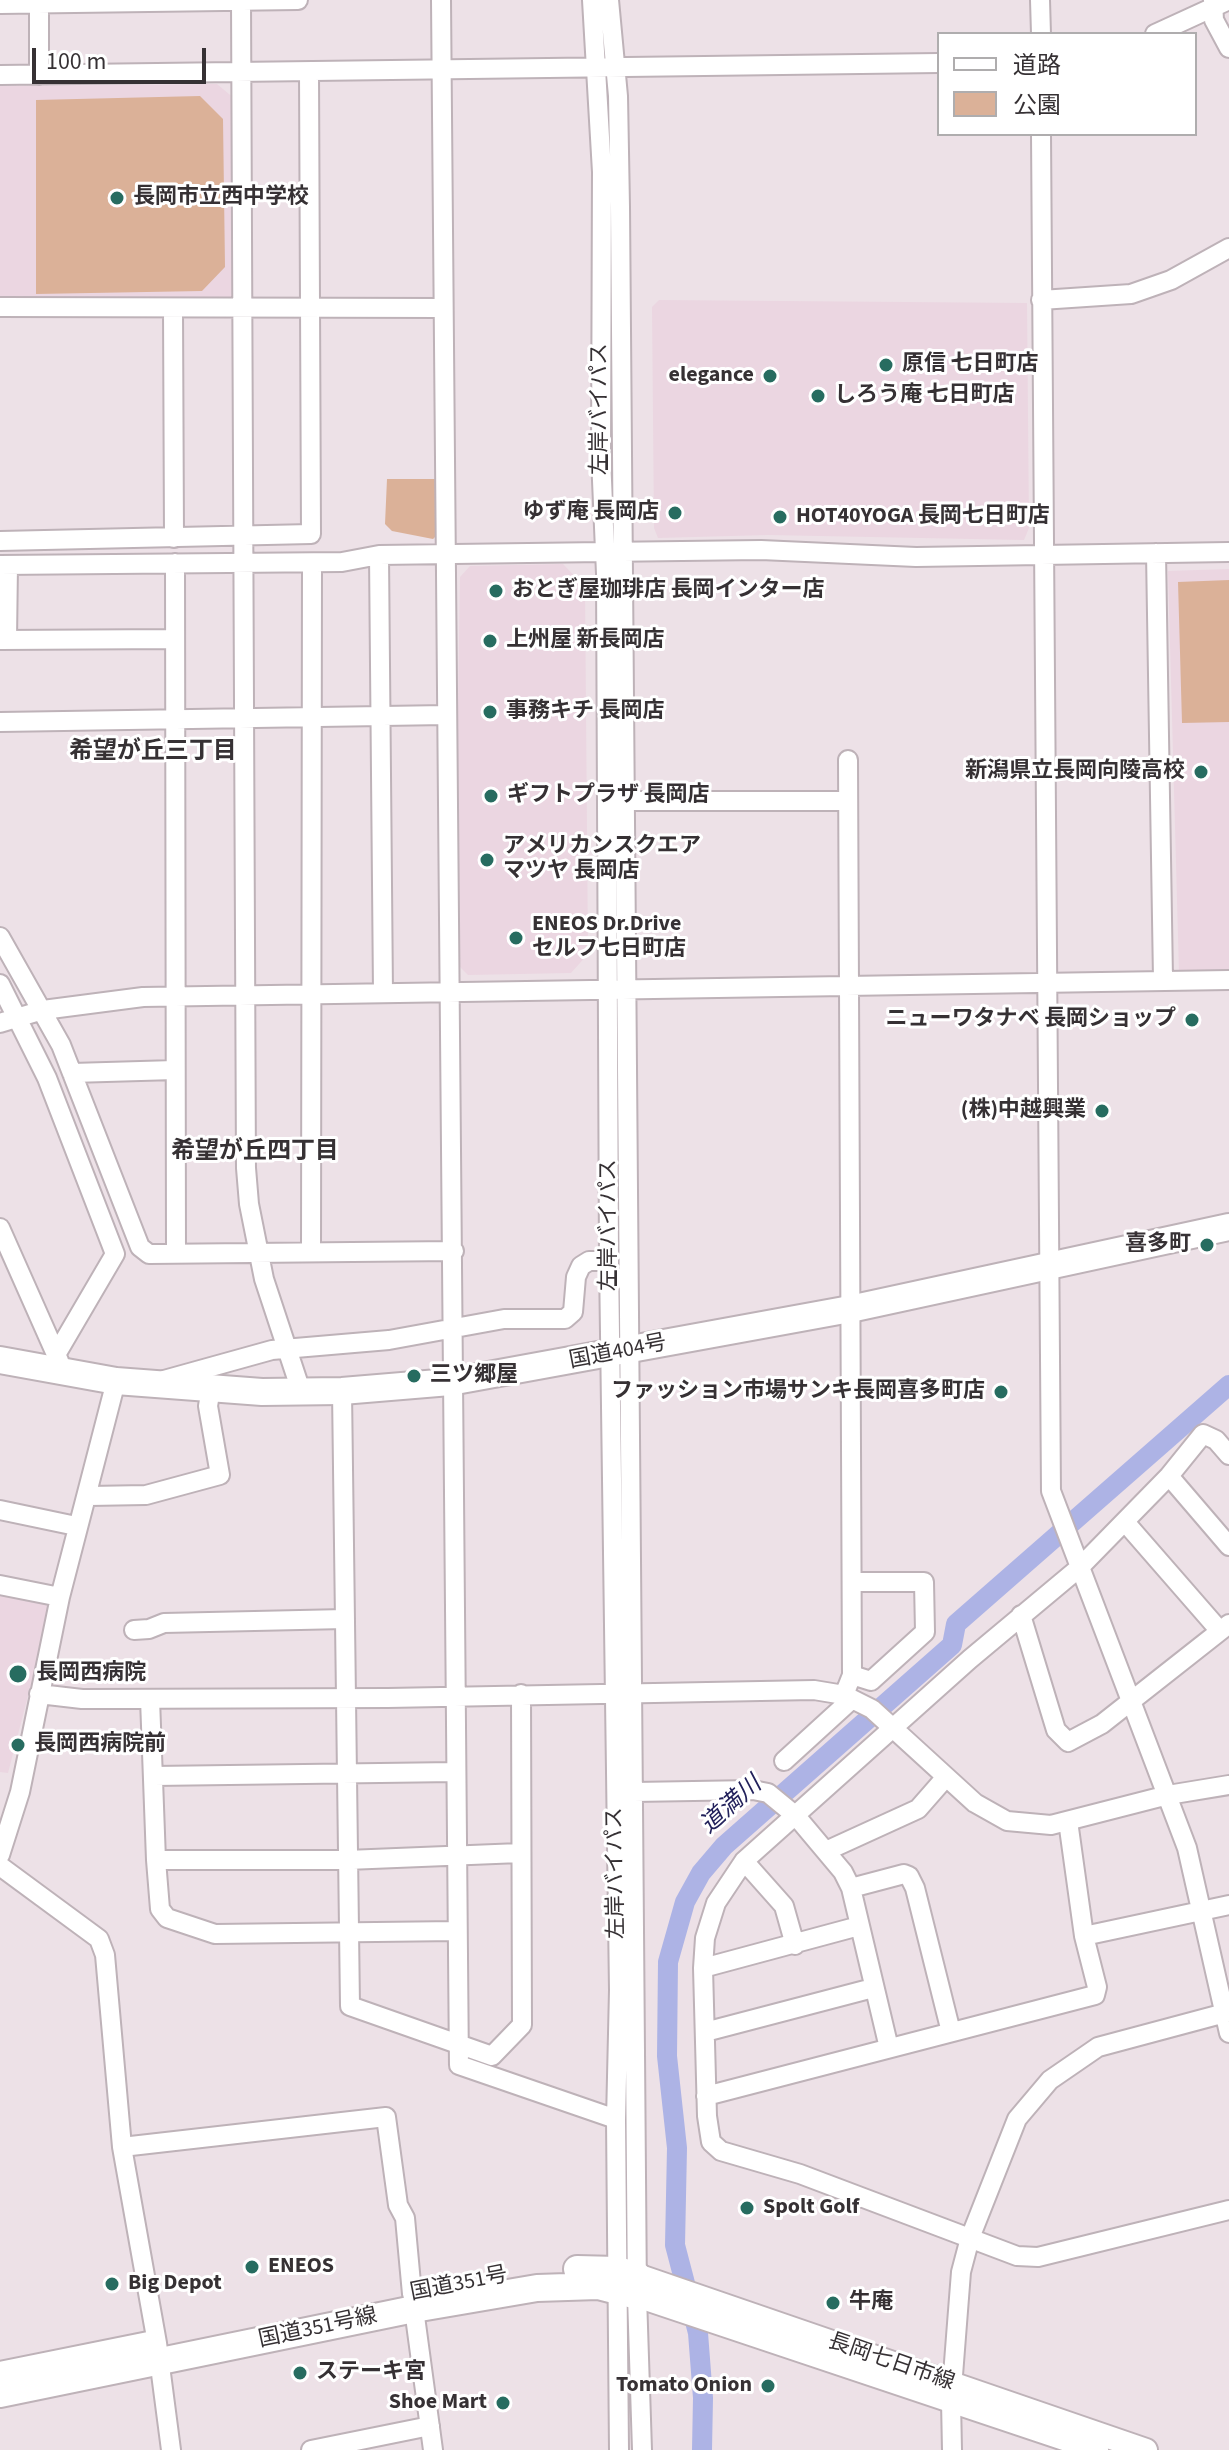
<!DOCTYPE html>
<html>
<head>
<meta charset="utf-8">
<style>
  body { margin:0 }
  #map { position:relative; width:1229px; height:2450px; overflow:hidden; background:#ede1e7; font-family:"Source Sans 3","Noto Sans JP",sans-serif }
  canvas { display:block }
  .legend { position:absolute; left:937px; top:32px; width:260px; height:104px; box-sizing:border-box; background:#fff; border:2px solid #afadae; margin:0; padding:10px 14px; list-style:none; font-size:24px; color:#363134 }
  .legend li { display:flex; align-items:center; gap:16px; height:40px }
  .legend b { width:40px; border:2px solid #afadae }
  .scale { position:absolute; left:32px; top:48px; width:174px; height:36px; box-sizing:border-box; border:4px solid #363134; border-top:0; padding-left:10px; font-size:24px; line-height:28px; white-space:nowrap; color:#363134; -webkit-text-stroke:6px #fff; paint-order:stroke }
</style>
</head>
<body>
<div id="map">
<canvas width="1229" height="2450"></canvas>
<ul class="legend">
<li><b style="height:10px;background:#fff"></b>道路</li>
<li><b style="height:22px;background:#dbb198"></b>公園</li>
</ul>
<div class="scale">100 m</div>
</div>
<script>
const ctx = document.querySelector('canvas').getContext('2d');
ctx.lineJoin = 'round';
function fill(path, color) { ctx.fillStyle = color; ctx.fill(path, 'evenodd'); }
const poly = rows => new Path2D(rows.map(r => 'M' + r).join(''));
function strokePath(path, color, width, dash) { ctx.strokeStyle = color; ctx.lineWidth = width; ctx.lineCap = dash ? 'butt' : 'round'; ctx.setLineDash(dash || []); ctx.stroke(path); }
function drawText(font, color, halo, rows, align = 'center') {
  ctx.font = font + ' "Source Sans 3","Noto Sans JP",sans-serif'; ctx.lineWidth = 6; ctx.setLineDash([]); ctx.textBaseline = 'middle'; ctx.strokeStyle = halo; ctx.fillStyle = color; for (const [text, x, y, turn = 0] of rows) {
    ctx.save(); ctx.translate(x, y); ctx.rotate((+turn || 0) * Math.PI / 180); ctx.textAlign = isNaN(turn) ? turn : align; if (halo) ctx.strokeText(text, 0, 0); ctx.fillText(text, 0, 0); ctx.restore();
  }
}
fill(poly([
  [217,84,235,99,234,297,0,298,0,86],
  [659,300,1027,303,1029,528,1024,540,768,535,658,538,654,528,652,307],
  [563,564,585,587,588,954,571,973,468,975,454,961,460,577,470,566],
  [1229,569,1229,972,1179,973,1168,571],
  [0,1593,47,1603,50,1611,8,1773,0,1772]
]), '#ebd6e1');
fill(poly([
  [200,96,223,119,225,267,202,291,36,294,36,100],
  [387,479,436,479,439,533,433,539,392,531,385,524],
  [1229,580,1229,722,1182,723,1178,582]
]), '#dbb198');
strokePath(poly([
  [702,2450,703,2398,698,2333,675,2245,677,2148,667,2056,668,1962,685,1902,701,1873,724,1846,952,1645,956,1624,1229,1385]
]), '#adb3e5', 20);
const minor = poly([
  [39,0,39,75],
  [241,0,246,1168,249,1204,264,1279,301,1391],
  [441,0,459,2065,610,2117],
  [592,0,602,172,601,457,606,574,609,1261,619,1990,616,2120,619,2450],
  [609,0,618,96,620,207,637,2296,642,2450],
  [1040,0,1041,34],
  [1213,0,1214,20,1229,48],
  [0,4,298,0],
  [1155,34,1229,0],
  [0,75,939,63],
  [1041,134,1051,1491,1187,1848,1229,2033],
  [1041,300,1131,294,1171,280,1229,248],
  [0,307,443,308],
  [173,309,174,538],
  [0,541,311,534,309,72],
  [1156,553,1163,979],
  [379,555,383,993],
  [175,563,176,1253],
  [0,565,342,562,379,555,603,552,761,550,916,557,1229,552],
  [0,640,175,639],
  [7,640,8,565],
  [0,722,446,715],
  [627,801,847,801],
  [0,937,61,1045,140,1247,149,1254,454,1251],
  [0,984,47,1078,115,1254,57,1353],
  [0,1023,43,1010,143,997,1229,980],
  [72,1073,175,1070],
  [0,1228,59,1361],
  [311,1252,312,563],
  [164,1380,272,1350,389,1340,504,1319,565,1319,573,1312,576,1277,581,1266,589,1261,609,1261],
  [342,1391,350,2006,492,2056,522,2025,521,1694],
  [1229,1455,1216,1440,1203,1434,1169,1476,1079,1568,970,1659,744,1861,716,1903,705,1938,703,1968,707,2116,711,2142,721,2151,800,2174,1017,2256,1038,2257,1229,2210],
  [1169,1476,1229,1546],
  [89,1496,146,1495,220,1475,208,1406,211,1388],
  [0,1510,76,1526],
  [1125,1522,1220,1631],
  [0,1585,60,1597],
  [1021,1615,1056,1730,1068,1742,1102,1724,1229,1624],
  [134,1630,149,1629,164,1623,345,1619],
  [852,1675,871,1681,925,1632,924,1582,852,1582],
  [39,1694,82,1699,388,1698,814,1690,844,1695,872,1709,975,1803,1007,1821,1051,1825,1168,1795,1229,1785],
  [844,1695,852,1675,848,760],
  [150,1699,156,1860,160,1909,167,1918,215,1934,456,1931],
  [784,1761,852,1699],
  [154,1776,455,1772],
  [634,1792,753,1790,768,1793,796,1816,843,1872,851,1888,904,1874,909,1876,915,1888,951,2032],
  [826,1851,918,1809,946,1777],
  [0,1855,20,1792,60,1597,116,1381],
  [156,1860,347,1860,520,1853],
  [744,1861,784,1906,795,1945],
  [0,1866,99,1939,105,1955,122,2147,157,2343,171,2450],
  [851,1888,889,2048],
  [1084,1936,1229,1905],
  [703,1968,859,1926],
  [705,2032,873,1988],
  [706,2096,1095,1995,1097,1987,1084,1936,1068,1821],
  [122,2147,386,2117,398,2205,405,2218,412,2294],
  [414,2309,433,2450],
  [311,2450,430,2426],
  [952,2450,951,2401,961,2272,970,2238,1017,2119,1050,2080,1098,2047,1229,2012]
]);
const major = poly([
  [637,2275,1146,2450],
  [637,2296,1097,2450]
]);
const highway = poly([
  [0,1360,116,1381,262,1392,342,1391,450,1382,850,1309,1229,1227],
  [577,2269,617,2270,637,2275],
  [0,2375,149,2345],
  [0,2394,414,2309,537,2288,598,2286,637,2296]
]);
strokePath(minor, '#beb2b8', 22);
strokePath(major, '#beb2b8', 26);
strokePath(highway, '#beb2b8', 30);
strokePath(minor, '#fff', 18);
strokePath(major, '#fff', 22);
strokePath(highway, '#fff', 26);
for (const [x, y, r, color] of [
  [117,198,8,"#276c60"],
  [886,365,8,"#276c60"],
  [770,376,8,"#276c60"],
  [818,396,8,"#276c60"],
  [675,513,8,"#276c60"],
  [780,517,8,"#276c60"],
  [496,591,8,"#276c60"],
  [490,641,8,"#276c60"],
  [490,712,8,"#276c60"],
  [1201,772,8,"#276c60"],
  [491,796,8,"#276c60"],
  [487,860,8,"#276c60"],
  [516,938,8,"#276c60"],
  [1192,1020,8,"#276c60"],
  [1102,1111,8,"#276c60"],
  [1207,1245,8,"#276c60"],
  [414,1376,8,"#276c60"],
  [1001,1392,8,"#276c60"],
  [18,1674,10,"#276c60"],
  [18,1745,8,"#276c60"],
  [747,2208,8,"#276c60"],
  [252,2267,8,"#276c60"],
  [112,2284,8,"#276c60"],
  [833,2303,8,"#276c60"],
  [300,2373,8,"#276c60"],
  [768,2386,8,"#276c60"],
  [503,2403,8,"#276c60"]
]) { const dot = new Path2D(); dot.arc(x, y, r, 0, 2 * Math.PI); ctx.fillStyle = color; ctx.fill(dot); strokePath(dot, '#fff', 3); }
drawText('bold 22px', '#363134', '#fff', [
  ["長岡市立西中学校",133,198],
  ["原信 七日町店",902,365],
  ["elegance",754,376,"right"],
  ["しろう庵 七日町店",834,396],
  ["ゆず庵 長岡店",659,513,"right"],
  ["HOT40YOGA 長岡七日町店",796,517],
  ["おとぎ屋珈琲店 長岡インター店",512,591],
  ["上州屋 新長岡店",506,641],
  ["事務キチ 長岡店",506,712],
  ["新潟県立長岡向陵高校",1185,772,"right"],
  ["ギフトプラザ 長岡店",507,796],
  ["アメリカンスクエア",503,847],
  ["マツヤ 長岡店",503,872],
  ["ENEOS Dr.Drive",532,925],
  ["セルフ七日町店",532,950],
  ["ニューワタナベ 長岡ショップ",1176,1020,"right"],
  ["(株)中越興業",1086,1111,"right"],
  ["喜多町",1191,1245,"right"],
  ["三ツ郷屋",430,1376],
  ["ファッション市場サンキ長岡喜多町店",985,1392,"right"],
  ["長岡西病院",36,1674],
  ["長岡西病院前",34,1745],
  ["Spolt Golf",763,2208],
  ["ENEOS",268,2267],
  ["Big Depot",128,2284],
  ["牛庵",849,2303],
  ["ステーキ宮",316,2373],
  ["Tomato Onion",752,2386,"right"],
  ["Shoe Mart",487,2403,"right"]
], 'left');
drawText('22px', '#363134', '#fff', [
  ["左岸バイパス",601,409,-90],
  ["左岸バイパス",610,1225,-90],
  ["国道404号",618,1353,-11],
  ["左岸バイパス",617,1873,-91],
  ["国道351号",459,2285,-11],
  ["国道351号線",318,2329,-12],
  ["長岡七日市線",891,2363,19]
]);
drawText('bold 24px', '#363134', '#fff', [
  ["希望が丘三丁目",153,753],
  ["希望が丘四丁目",255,1153]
]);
drawText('italic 24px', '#22215b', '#fff', [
  ["道満川",732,1806,-42]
]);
</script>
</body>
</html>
